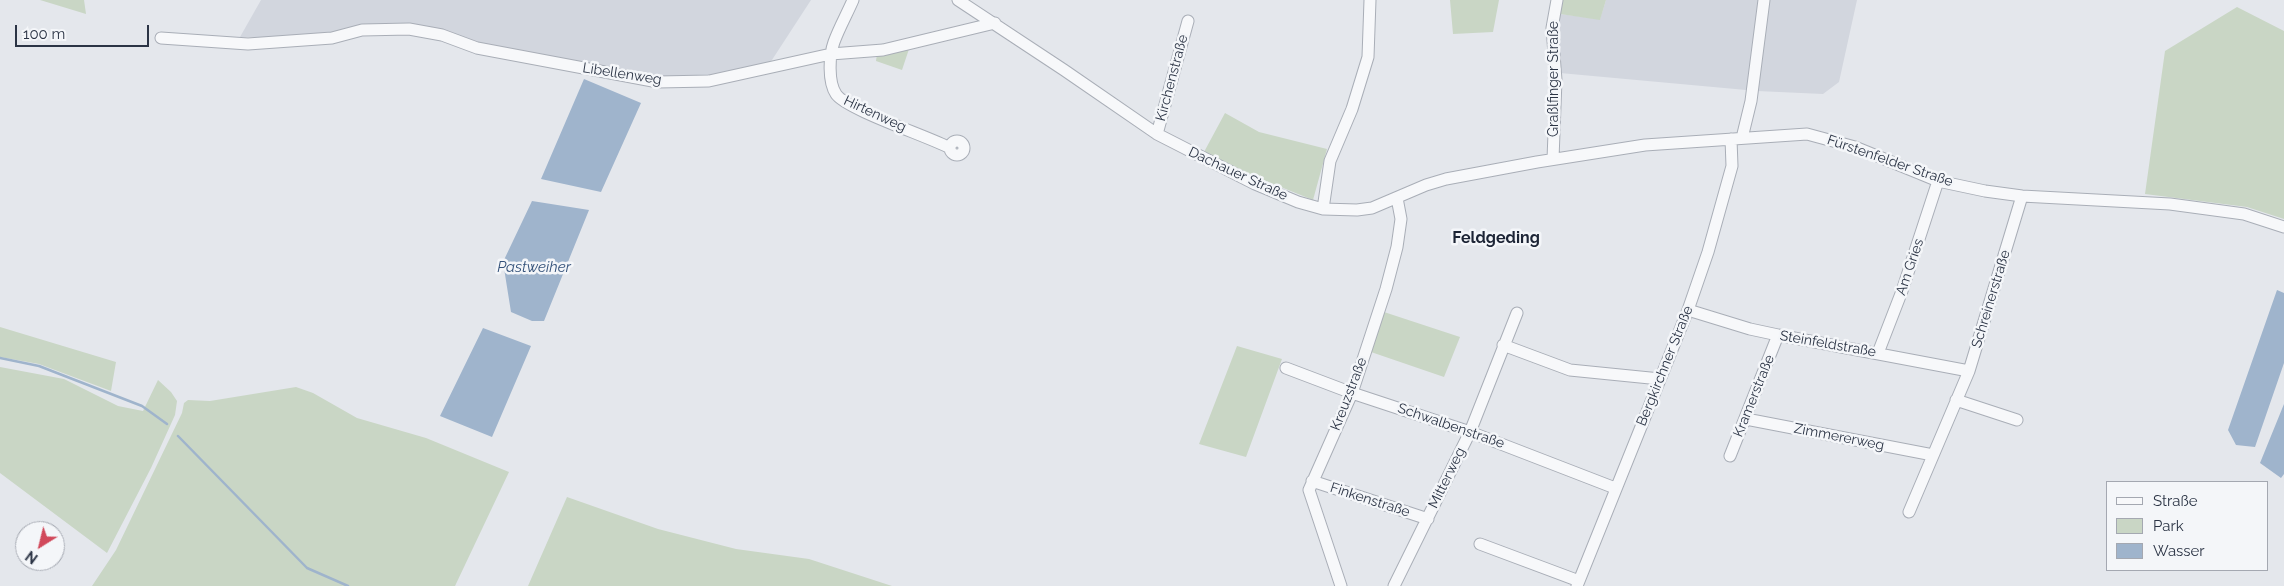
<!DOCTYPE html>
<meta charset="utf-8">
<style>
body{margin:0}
#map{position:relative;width:2284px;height:586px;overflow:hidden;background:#e4e7ec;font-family:Raleway,sans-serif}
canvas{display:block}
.legend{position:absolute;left:2106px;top:481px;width:162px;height:90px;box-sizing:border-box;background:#f4f6f9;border:1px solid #a4a8b1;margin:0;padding:6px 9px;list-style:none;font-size:15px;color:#2b3445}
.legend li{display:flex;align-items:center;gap:10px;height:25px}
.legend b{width:25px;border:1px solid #a4a8b1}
.north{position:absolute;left:15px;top:521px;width:50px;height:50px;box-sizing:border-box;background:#f4f6f9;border:1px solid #a4a8b1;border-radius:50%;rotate:216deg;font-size:14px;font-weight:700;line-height:20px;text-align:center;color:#2b3445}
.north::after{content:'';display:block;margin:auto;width:18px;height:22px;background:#d1495b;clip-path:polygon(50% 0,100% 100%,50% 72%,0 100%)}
.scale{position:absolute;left:15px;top:25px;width:134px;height:22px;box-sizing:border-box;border:2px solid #2b3445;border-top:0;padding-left:6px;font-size:15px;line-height:18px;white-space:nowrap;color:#2b3445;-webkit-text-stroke:4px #f4f6f9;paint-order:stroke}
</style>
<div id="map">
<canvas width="2284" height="586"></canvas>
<ul class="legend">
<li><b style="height:6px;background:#f7f8fa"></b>Straße</li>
<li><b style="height:14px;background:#c9d6c5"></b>Park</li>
<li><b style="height:14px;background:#9fb4cc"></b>Wasser</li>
</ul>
<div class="north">N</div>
<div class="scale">100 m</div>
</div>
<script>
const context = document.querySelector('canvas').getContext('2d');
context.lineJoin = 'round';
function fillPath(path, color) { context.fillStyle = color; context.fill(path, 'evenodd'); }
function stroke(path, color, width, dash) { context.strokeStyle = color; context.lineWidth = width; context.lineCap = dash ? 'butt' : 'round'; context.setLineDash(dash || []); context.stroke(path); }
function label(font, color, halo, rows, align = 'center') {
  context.font = font + ' Raleway,sans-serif'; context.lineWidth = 5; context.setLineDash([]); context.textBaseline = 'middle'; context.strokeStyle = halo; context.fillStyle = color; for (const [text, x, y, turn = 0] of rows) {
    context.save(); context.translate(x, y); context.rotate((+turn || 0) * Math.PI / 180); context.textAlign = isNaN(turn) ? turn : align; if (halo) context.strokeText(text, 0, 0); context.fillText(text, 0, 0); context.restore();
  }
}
fillPath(new Path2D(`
 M261 0H811L770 63 710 79H659L477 45 442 33 285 38 240 37Z
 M1606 0H1857L1839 82 1823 94 1757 91 1560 73V14L1600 19Z`), '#d2d6de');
fillPath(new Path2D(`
 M40 0H84L86 14Z
 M1450 0H1499L1493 32 1453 34Z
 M1563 0H1606L1600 20 1560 14Z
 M2237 7 2284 31V219L2247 207 2145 194 2165 51Z
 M909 49 902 70 876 61 877 54Z
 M1225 113 1259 132 1327 149 1313 200 1256 177 1204 152Z
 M1384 312 1460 337 1444 377 1371 352Z
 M0 327 116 362 111 391 39 364 0 357Z
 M1237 346 1282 359 1246 457 1199 444Z
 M0 367 64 379 118 406 143 411 158 380 171 392 177 401 175 415 151 468 107 553 0 473Z
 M296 387 313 393 357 418 426 438 509 472 455 586H92L116 550 182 413 184 403 188 400 210 401Z
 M567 497 658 529 736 549 809 559 892 586H528Z`), '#c9d6c5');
fillPath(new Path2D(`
 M584 79 641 103 601 192 541 179Z
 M532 201 589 210 544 321H532L511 312 503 262Z
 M2277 290 2284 293V363L2255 447 2236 445 2228 430Z
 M483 328 531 346 492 437 440 416Z
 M2284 404V474L2281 478 2260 463Z`), '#9fb4cc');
stroke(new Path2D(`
 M0 358 39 366 142 406 167 424
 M178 436 307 568 348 586`), '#9fb4cc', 2.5);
const minor = new Path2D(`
 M853 0C847 14 839 28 834 42 829 56 828 82 836 94 845 109 930 137 950 148
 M958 0 1064 70 1157 134 1255 184 1298 202 1323 209 1357 210 1372 208 1426 185 1446 179 1537 162 1645 145 1807 134 1855 147 1938 181 1985 191 2022 196 2170 204 2244 214 2284 227
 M161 38 248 44 332 38 362 30 409 29 442 35 477 48 658 82 709 81 831 54 883 50 995 23
 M1157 134 1188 21
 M1742 138 1751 101 1764 0
 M950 148a7 7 0 1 1 14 0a7 7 0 1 1-14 0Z
 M1553 159 1556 80 1552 28 1557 0
 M1323 209 1330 161 1352 109 1368 57 1370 0
 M1688 310 1750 329 1778 335 1969 371
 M1503 345 1570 370 1660 379
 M1878 353 1902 291 1938 181
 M1286 368 1352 393 1470 432 1615 488
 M1956 400 2017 420
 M1746 419 1933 455
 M1730 456 1778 335
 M1312 481 1428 519
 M1909 512 1969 371 2022 196
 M1480 544 1579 581
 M1341 586 1309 490 1352 393 1386 289 1397 247 1401 219 1397 198
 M1394 586 1470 432 1517 313
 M1577 586 1688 310 1708 252 1732 166 1731 139`);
stroke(minor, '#a9aeb7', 13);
stroke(minor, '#f7f8fa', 11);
label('14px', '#2b3445', '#f4f6f9', [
 ["Libellenweg",622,74,9],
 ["Kirchenstraße",1172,78,-75],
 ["Graßlfinger Straße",1554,79,-90],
 ["Hirtenweg",875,114,25],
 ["Fürstenfelder Straße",1890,161,19],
 ["Dachauer Straße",1238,174,25],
 ["Am Gries",1910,267,-71],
 ["Schreinerstraße",1991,299,-73],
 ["Steinfeldstraße",1828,344,10],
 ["Bergkirchner Straße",1665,366,-68],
 ["Kreuzstraße",1349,394,-69],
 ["Kramerstraße",1754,396,-68],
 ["Schwalbenstraße",1451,426,19],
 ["Zimmererweg",1839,437,11],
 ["Mitterweg",1447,478,-64],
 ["Finkenstraße",1370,500,18]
]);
label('italic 15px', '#34527a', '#f4f6f9', [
 ["Pastweiher",534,267]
]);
label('bold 16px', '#1d2536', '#f4f6f9', [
 ["Feldgeding",1496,238]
]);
</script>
